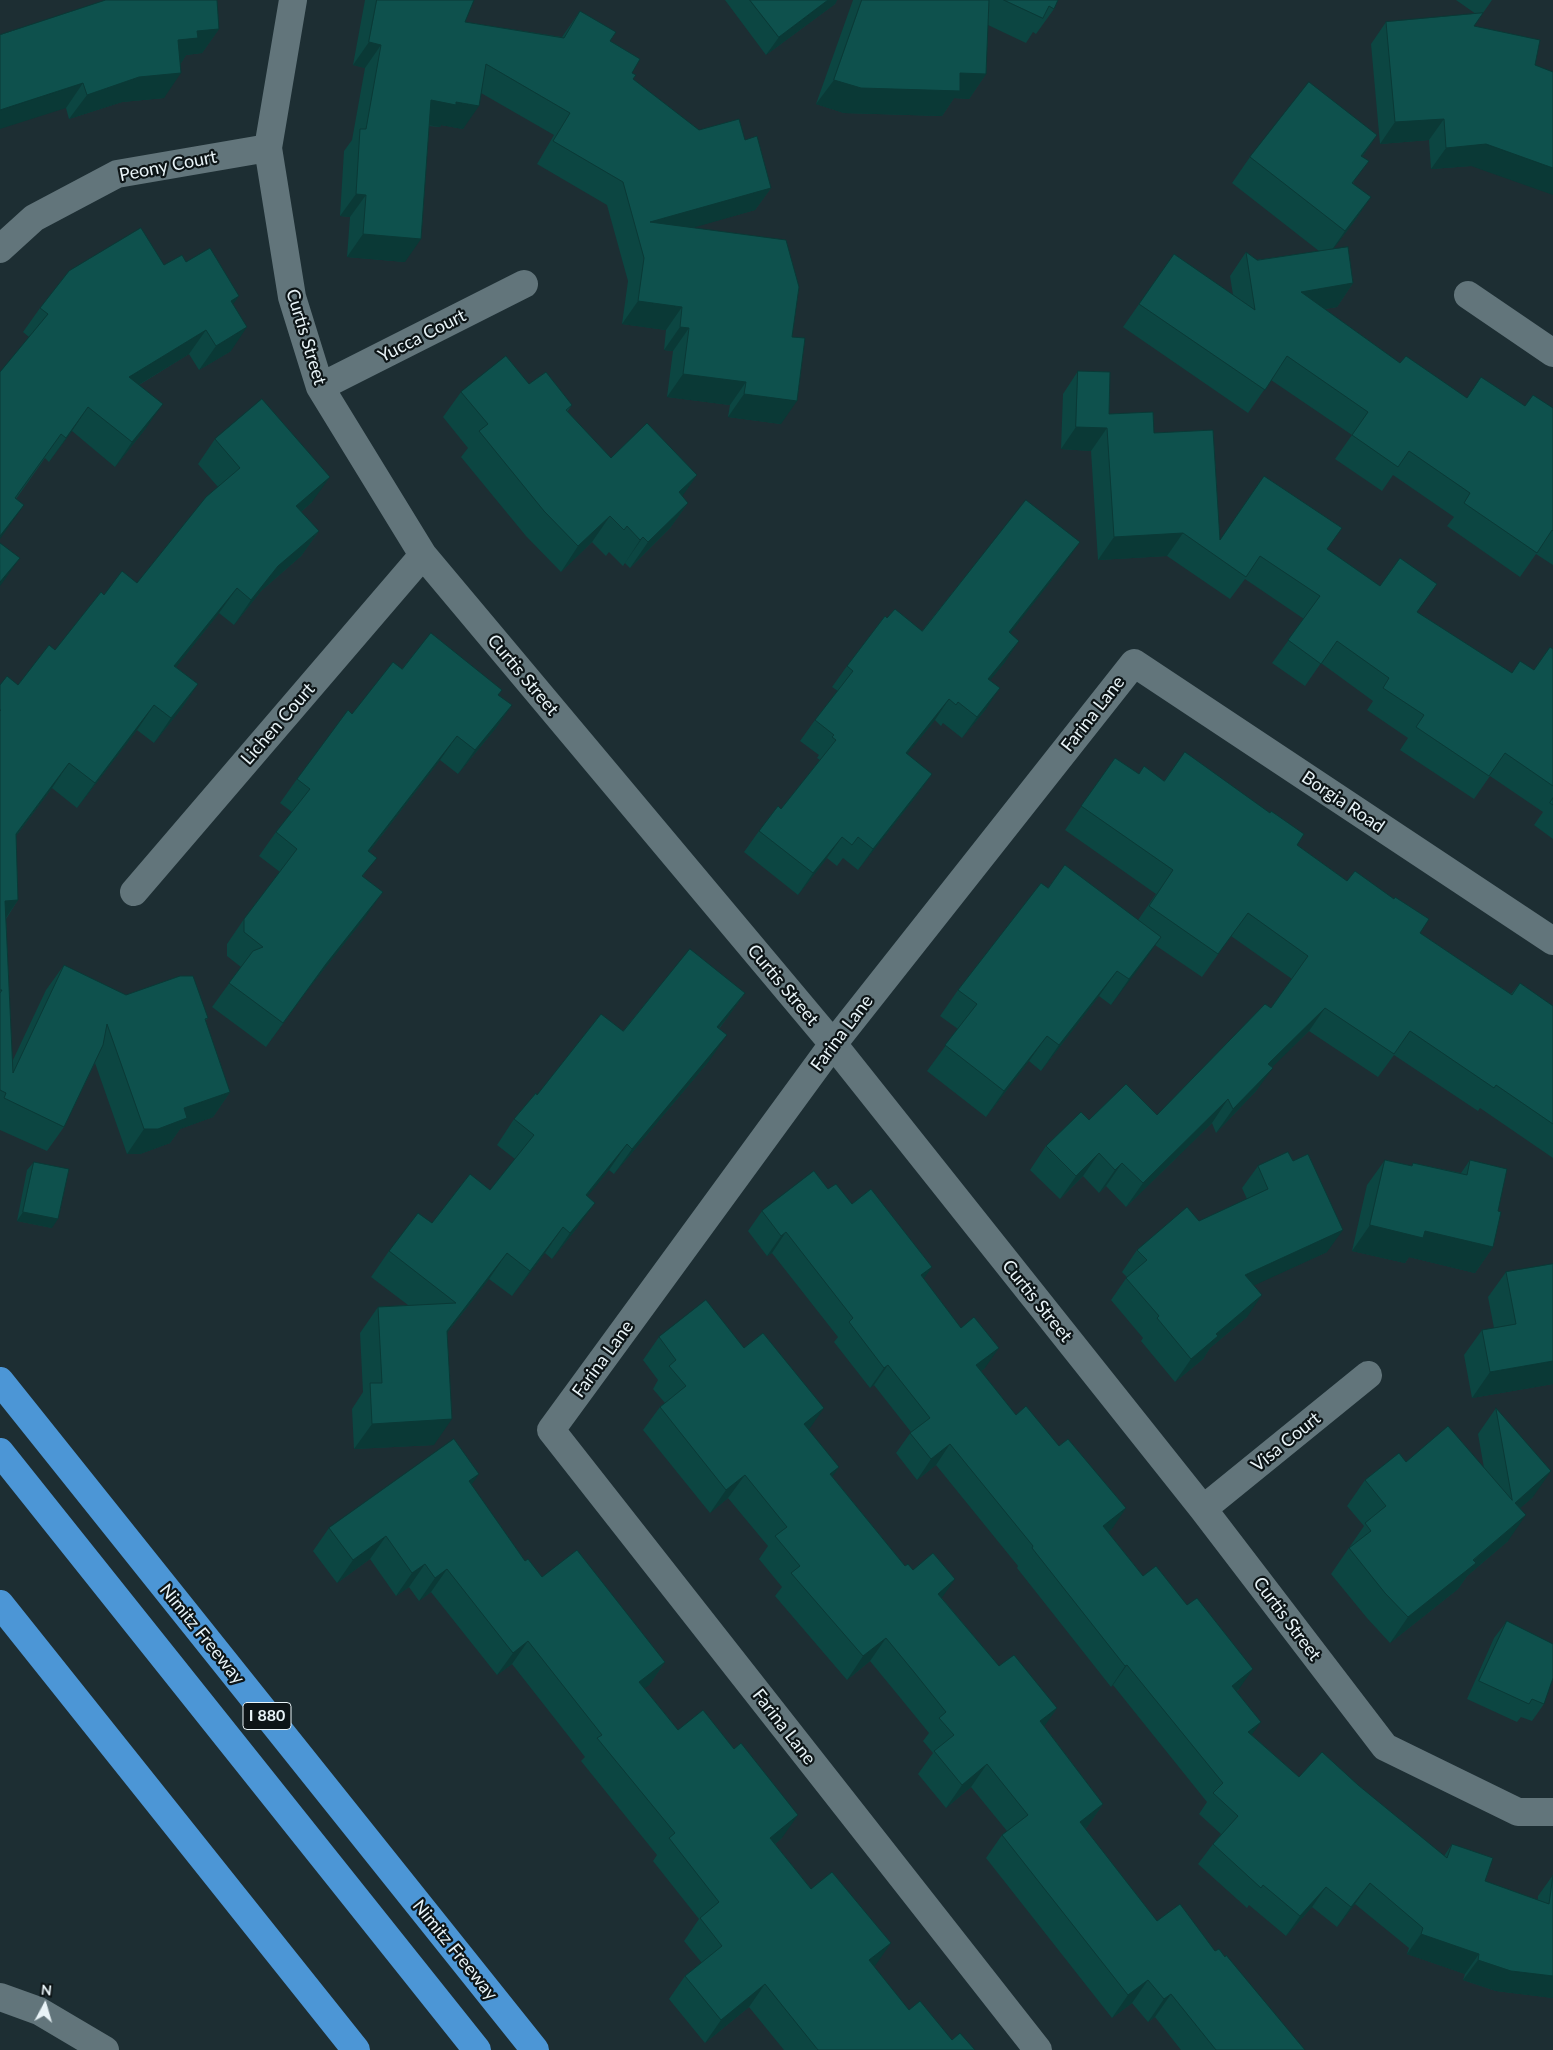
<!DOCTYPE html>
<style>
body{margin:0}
#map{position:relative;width:1553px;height:2050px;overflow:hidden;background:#1d2e33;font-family:Lato,sans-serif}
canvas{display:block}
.north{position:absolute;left:20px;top:1980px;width:50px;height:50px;-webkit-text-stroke:4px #0d1517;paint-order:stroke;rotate:6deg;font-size:14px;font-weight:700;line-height:20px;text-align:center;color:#e9f4f8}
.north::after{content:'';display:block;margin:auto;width:18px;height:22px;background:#e9f4f8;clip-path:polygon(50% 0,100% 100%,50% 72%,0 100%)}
</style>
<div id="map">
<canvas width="1553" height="2050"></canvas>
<div class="north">N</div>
</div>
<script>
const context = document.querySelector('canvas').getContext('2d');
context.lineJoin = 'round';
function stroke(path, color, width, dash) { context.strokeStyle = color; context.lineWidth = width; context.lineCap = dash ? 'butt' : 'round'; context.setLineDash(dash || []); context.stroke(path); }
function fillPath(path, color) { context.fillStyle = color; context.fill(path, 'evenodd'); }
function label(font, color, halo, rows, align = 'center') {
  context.font = font + ' Lato,sans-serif'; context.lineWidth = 4.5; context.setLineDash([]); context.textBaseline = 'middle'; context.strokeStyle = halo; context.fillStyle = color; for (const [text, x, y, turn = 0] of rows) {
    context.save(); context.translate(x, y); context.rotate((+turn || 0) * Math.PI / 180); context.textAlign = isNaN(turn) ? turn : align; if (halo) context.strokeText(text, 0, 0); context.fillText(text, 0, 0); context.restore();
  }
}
stroke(new Path2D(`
 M293 0 268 148 292 297 320 387 423 555 833 1044 1203 1509 1385 1747 1518 1812H1553
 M0 249 34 218 117 174 268 148
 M1468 295 1553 353
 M320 387 524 284
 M134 892 423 555
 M1203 1509 1368 1375
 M1038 2050 551 1430 833 1044 1134 663 1553 941`), '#62757b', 28);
stroke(new Path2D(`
 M0 1997 39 2011 105 2050`), '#62757b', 28);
stroke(new Path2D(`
 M0 1381 535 2050
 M0 1452 477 2050
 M0 1604 356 2050`), '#4c96d6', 28);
fillPath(new Path2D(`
 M365 0H474L465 22 562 37 580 11 610 41 632 73 633 79 699 130 745 140 771 188 755 210 694 227 781 424 728 417 730 405 667 397 673 351 664 350 666 330 622 324 628 281 607 205 537 164 554 135 481 93 463 129 441 125 440 127 429 126 405 262 347 257 350 217 340 216 344 151 352 140 365 68 353 65Z
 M725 0H837L835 4 766 55Z
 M853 0H1058L1054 9 1036 34 1033 32 1026 43 988 25 986 74 969 99 954 98 942 116 844 113 816 104Z
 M1456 0H1492L1474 26 1471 166 1431 169 1429 140 1380 144 1371 44 1386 22 1476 14Z
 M219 29 202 53 186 55 181 63H180L164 98 122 102 69 119 66 108 0 35Z
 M1377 135 1362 157 1353 184 1371 197 1353 223 1333 249 1353 283 1337 307 1325 309 1400 363 1467 398 1525 406 1553 408V565L1536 554 1520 577 1447 526 1454 517 1393 475 1382 491 1335 459 1352 435 1271 380 1248 413 1123 327 1174 254 1233 295 1230 276 1246 252 1257 260 1319 251 1232 183 1250 157Z
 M186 262 233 304 231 351 199 370 189 354 139 385 146 428 115 467 72 431 49 462 45 458 16 499 7 529 29 337 23 332 40 308 164 265Z
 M1078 371 1109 414 1154 433 1220 540 1327 549 1417 612 1512 673 1534 670 1553 649V839L1534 825 1543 812 1490 776 1474 799 1400 750 1408 738 1367 710 1373 701 1321 663 1305 686 1272 663 1304 619 1245 579 1230 599 1167 556 1098 560 1091 451 1061 449 1063 394Z
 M529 384 572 405 567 412 611 458 697 475 682 496 688 503 670 528 630 568 625 563 623 566 609 552 606 556 592 542 561 572 526 536 461 457 468 448 443 417 461 392Z
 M215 439 312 502 301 512 319 531 301 556 261 591 234 625 219 613 176 667 198 684 181 709 154 743 137 730 77 808 52 788 16 836 18 900 6 919 12 1062 46 990 64 965 126 995 208 1018 205 1021 230 1092 213 1117 180 1129 170 1143 140 1154H127L95 1063 64 1127 47 1151 0 1130V685H18L55 650 104 595 137 583 218 487 198 464Z
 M1065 563 1010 633 1005 662 990 680 986 709 962 738 943 723 941 726 935 720 907 754 932 774 917 795 858 870 843 858 837 866 827 858 798 895 744 852 759 831 781 809 820 760 817 758 819 755 800 741 815 720 838 691 832 687 847 666 887 618 922 631Z
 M498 695 512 705 495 729 458 774 440 760 369 852 363 877 366 916 309 988 266 1047 212 1007 241 967 227 956V944L244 919 280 872 259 856 276 832 292 812 280 803 297 779 352 714Z
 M1115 758 1139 774 1164 781 1297 845 1420 933 1511 994 1520 983 1553 1006V1158L1480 1108 1478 1111 1394 1055 1378 1077 1309 1031 1272 1067 1256 1091 1216 1133 1212 1123 1126 1207 1106 1186 1099 1193 1083 1176 1060 1199 1030 1170 1046 1146 1089 1120 1157 1115 1271 1008 1292 979 1231 936 1202 977 1155 945 1111 1005 1099 996 1041 1071 1029 1061 986 1117 927 1071 958 1029 940 1016 958 990 1048 888 1138 920 1156 894 1065 830Z
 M745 993 719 1029 709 1061 614 1174 609 1170 587 1196 577 1228 552 1259 545 1253 512 1296 489 1279 447 1333 434 1445 354 1449 352 1409 363 1392 360 1333 378 1307 408 1305 371 1277 389 1251 432 1223 490 1190 515 1159 497 1145 514 1119 537 1095 623 1031Z
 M1385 1160 1411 1166 1413 1163 1461 1173 1470 1160 1498 1211 1493 1247 1475 1273 1409 1257 1405 1263 1352 1251 1367 1185Z
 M34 1162 52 1228 17 1221 27 1170Z
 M1258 1166 1327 1252 1254 1285 1247 1317 1210 1348 1203 1359 1175 1382 1141 1341 1143 1338 1111 1300 1127 1277 1122 1272 1137 1250 1247 1199 1242 1188Z
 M828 1189 852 1204 924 1279 985 1368 981 1371 1016 1415 1112 1529 1108 1532 1143 1576 1239 1689 1236 1692 1252 1735 1299 1777 1358 1785 1444 1856 1452 1844 1485 1881 1538 1900V1896L1553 1875V1998L1496 1991 1463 1980 1465 1974 1407 1954 1409 1948 1355 1904 1337 1927 1312 1907 1286 1936 1249 1905 1247 1908 1198 1864 1213 1844 1221 1834 1199 1814 1207 1802 1113 1685 1111 1687 1017 1568 1018 1566 936 1465 917 1480 896 1453 911 1432 874 1385 870 1388 834 1342 838 1337 772 1253 767 1256 748 1231 762 1211Z
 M1553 1264V1384L1472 1398 1464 1355 1482 1330 1494 1328 1488 1297 1506 1272Z
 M659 1337 809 1430 832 1476 905 1566 913 1570 942 1598 999 1666 1057 1708 1044 1726 1103 1804 1087 1827 1085 1829 1157 1921 1215 1951 1225 1957 1305 2050H1181L1155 2017 1148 2022 1132 2003 1112 2018 986 1858 1002 1835 1007 1831 971 1787 946 1808 918 1774 933 1753 923 1741 929 1733 898 1695 870 1661 847 1680 775 1596 782 1587 759 1559 768 1546 728 1498 710 1513 643 1430 660 1407 665 1403 653 1389 658 1380 643 1360Z
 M1496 1408 1533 1497 1520 1508 1508 1541 1467 1576 1458 1589 1390 1643 1367 1618 1331 1574 1364 1526 1347 1506 1365 1480 1406 1462 1484 1468 1478 1434Z
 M471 1485 525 1561 542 1577 665 1662 649 1685 644 1688 678 1730 782 1838 775 1844 909 2010 952 2040 975 2050H784L749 2007 705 2043 669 1999 685 1976 702 1963 684 1941 699 1919 653 1861 657 1855 581 1761 585 1757 512 1664 497 1675 431 1592 419 1601 409 1587 396 1596 370 1559 337 1583 313 1551 329 1528Z
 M1507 1621 1544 1704 1532 1721 1521 1717 1517 1722 1467 1699 1494 1638Z`), '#0c4642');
fillPath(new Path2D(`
 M828 0H837L835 4 766 55 779 37Z
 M219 29 202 53 186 55 181 63 161 65 178 40 197 31Z
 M369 42 381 45 365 68 353 65Z
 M181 73 164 98 122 102 69 119 87 95 139 77Z
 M960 73 986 74 969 99 954 98 942 116 844 113 816 104 834 80Z
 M83 83 66 108 0 129V110Z
 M431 100 456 102 479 106 463 129 441 125 440 127 415 123Z
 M1444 119 1429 140 1380 144 1395 122Z
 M1377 135 1359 161 1361 156Z
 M1486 144 1553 168V195L1471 166 1431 169 1446 148Z
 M771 188 755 210 640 243 650 222Z
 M356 194 366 195 350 217 340 216Z
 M1371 197 1353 223 1327 257 1345 231Z
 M363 234 421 239 405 262 347 257Z
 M1353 283 1337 307 1285 315 1301 292Z
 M239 296 222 320 231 301Z
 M638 301 682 307 666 330 622 324Z
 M247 327 231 351 199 370 216 346Z
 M680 327 689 328 673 351 664 350Z
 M206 330 189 354 112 401 129 377Z
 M683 374 746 382 730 405 667 397Z
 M744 394 797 401 781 424 728 417Z
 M163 404 146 428 115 467 132 442Z
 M88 407 72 431 49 462 66 438Z
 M1076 427 1107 428 1091 451 1061 449Z
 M697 475 679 501V492Z
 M330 477 312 502 279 531 296 506Z
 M688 503 670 528 630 568 648 542Z
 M24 505 7 529 0 539V536Z
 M610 516 592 542 561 572 578 546Z
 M319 531 301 556 261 591 234 625 251 600 278 566Z
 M1183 533 1167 556 1098 560 1114 537Z
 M643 537 625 563 623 566 640 540Z
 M1080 542 1065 563 994 654 1009 632Z
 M20 558 3 582 0 586V582Z
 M237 588 219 613 157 691 174 666Z
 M1019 641 1005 662 974 700 988 679Z
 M198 684 181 709 154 743 171 718Z
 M1000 688 986 709 962 738 977 717Z
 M949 699 935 720 891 774 906 753Z
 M154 705 137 730 77 808 95 783Z
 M512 705 495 729 458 774 475 750Z
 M457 736 440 760 351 875 368 851Z
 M69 763 52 788 0 857 16 834Z
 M932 774 917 795 858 870 873 849Z
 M842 837 827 858 798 895 813 873Z
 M383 892 366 916 309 988 266 1047 326 964Z
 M18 900 1 925 5 901Z
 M1161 937 1143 963 1111 1005 1129 979Z
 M1117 971 1099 996 1041 1071 1059 1045Z
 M745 993 727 1018 699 1053 717 1027Z
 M1325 1008 1309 1031 1252 1087 1268 1064Z
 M727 1035 709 1061 614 1174 632 1149Z
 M1047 1036 1029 1061 986 1117 1004 1091Z
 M1273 1068 1256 1091 1216 1133 1233 1109Z
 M230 1092 213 1117 180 1129 170 1143 140 1154H127L144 1129 184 1108Z
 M1228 1099 1212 1123 1126 1207 1143 1183Z
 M627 1144 609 1170 568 1220 586 1195Z
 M1099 1153 1083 1176 1060 1199 1076 1176Z
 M1122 1163 1106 1186 1099 1193 1115 1170Z
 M595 1203 577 1228 552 1259 570 1233Z
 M23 1212 58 1219 52 1228 17 1221Z
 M1370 1225 1425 1231 1493 1247 1475 1273 1409 1257 1405 1263 1352 1251Z
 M563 1227 545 1253 512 1296 530 1271Z
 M1343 1230 1327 1252 1229 1297 1245 1275Z
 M786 1232 772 1253 767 1256 781 1236Z
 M507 1253 489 1279 429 1356 447 1331Z
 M932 1267 918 1287 921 1275Z
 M1262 1295 1247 1317 1210 1348 1203 1359 1175 1382 1191 1359 1216 1334Z
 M999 1348 985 1368 962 1386 976 1365Z
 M1553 1361V1384L1472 1398 1490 1372Z
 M888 1365 874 1385 870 1388 884 1368Z
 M824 1408 808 1431 804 1424Z
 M452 1419 434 1445 354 1449 372 1424Z
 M950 1444 936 1465 917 1480 931 1459Z
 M839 1467 823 1490 830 1474Z
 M1551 1471 1533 1497 1497 1528 1515 1503Z
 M479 1474 463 1497 469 1481Z
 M745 1475 728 1498 710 1513 726 1490Z
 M1126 1508 1112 1529 1089 1547 1103 1526Z
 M1526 1515 1508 1541 1467 1576 1458 1589 1390 1643 1408 1617Z
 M386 1536 370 1559 337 1583 353 1560Z
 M425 1564 409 1587 396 1596 412 1573Z
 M447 1569 431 1592 419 1601 435 1578Z
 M955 1579 939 1602 938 1594Z
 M886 1638 870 1661 847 1680 863 1656Z
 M528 1641 512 1664 497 1675 513 1653Z
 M665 1662 649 1685 623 1705 639 1682Z
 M1127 1665 1113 1685 1111 1687 1125 1666Z
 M1253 1669 1239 1689 1218 1707 1232 1686Z
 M1057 1708 1041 1731 1040 1721Z
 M1261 1722 1246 1743 1248 1732Z
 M987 1764 971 1787 946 1808 962 1785Z
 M1103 1804 1087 1827 1064 1845 1080 1822Z
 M798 1815 782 1838 754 1861 770 1838Z
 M1370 1883 1355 1904 1337 1927 1351 1907Z
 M1326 1887 1312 1907 1286 1936 1300 1916Z
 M1421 1934 1479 1954 1465 1974 1407 1954Z
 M891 1943 875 1966 853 1983 869 1960Z
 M1478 1960 1553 1976V1998L1496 1991 1463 1980Z
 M1148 1980 1132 2003 1112 2018 1128 1995Z
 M765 1984 749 2007 705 2043 721 2020Z
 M1171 1994 1155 2017 1148 2022 1164 1999Z`), '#0a3936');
const building = new Path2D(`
 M106 0H217L219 29 197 31 198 38 178 40 181 73 139 77 87 95 83 83 0 110V35Z
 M377 0H474L465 22 564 38 580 11 616 32 610 41 640 59 632 73 636 75 633 79 699 130 739 119 745 140 757 136 771 188 650 222 786 240 799 287 792 337 805 338 797 401 744 394 746 382 683 374 689 328 680 327 682 307 638 301 644 258 623 182 553 141 570 113 486 64 479 106 456 102V105L431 100 421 239 363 234 366 195 356 194 360 129H366L381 45 369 42Z
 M750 0H828L779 37Z
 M862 0H989L986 74 960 73V91L861 88 834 80Z
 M1004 0H1058L1054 9 1049 6 1043 18Z
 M1483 13 1474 26 1540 40 1535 65 1553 72V168L1486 144 1446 148 1444 119 1395 122 1386 22Z
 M1309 82 1377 135 1361 156 1369 161 1352 183 1371 197 1345 231 1250 157Z
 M141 228 164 265 182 255 186 262 210 248 239 296 231 301 247 327 216 346 206 330 129 377 163 404 132 442 88 407 66 438 61 434 15 498 24 505 0 536V372L48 314 40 308 69 271Z
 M1348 247 1353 283 1301 292 1400 363 1406 356 1467 398 1481 377 1525 406 1533 395 1553 408V531L1552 530 1537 553 1464 503 1470 493 1409 451 1398 467 1352 435 1368 412 1287 356 1265 390 1139 304 1174 254 1255 310 1246 252 1257 260Z
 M506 356 529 384 546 372 572 405 566 410 611 458 647 423 697 475 679 492 688 503 648 542 643 537 640 540 627 526 624 530 610 516 578 546 544 511 479 431 488 424 461 392Z
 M1078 371 1110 372 1109 414 1153 412 1154 433 1213 430 1220 540 1264 476 1342 528 1327 549 1380 586 1400 558 1437 584 1417 612 1512 673 1520 661 1534 670 1550 647 1553 649V786L1505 753 1489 776 1416 727 1424 715 1383 688 1389 678 1337 641 1321 664 1288 640 1320 596 1260 556 1246 577 1183 533 1114 537 1107 428 1076 427Z
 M262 399 330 477 296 506 319 531 278 566 251 600 237 588 174 666 198 684 171 718 154 705 95 783 69 763 16 834 18 900 5 901 13 1073 64 965 126 995 180 976H193L208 1018 205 1019 230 1092 184 1108 187 1118 158 1129H144L107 1024 103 1045 64 1127 4 1098 6 1093 0 1090V993L2 990H0V711L1 710H0V685L7 676 18 685 49 645 55 650 101 592 104 595 122 571 137 583 206 497 240 468 215 439Z
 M1026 500 1080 542 1009 632 1019 641 988 679 1000 688 977 717 958 702 956 705 949 699 906 753 932 774 873 849 858 837 852 845 842 837 813 873 759 831 778 806 781 809 836 740 832 737 834 735 815 720 853 671 847 666 885 616 887 618 895 609 922 631Z
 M0 543 20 558 0 582Z
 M431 633 502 690 498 695 512 705 475 750 457 736 368 851 377 858 362 876 383 892 326 964 283 1023 229 983 253 951 263 947 244 932V919L297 849 276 832 310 789 297 779 348 710 352 714 393 662 402 669Z
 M1185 752 1270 813 1271 811 1304 834 1297 845 1347 881 1355 871 1394 899 1395 897 1429 919 1420 933 1512 995 1520 983 1553 1006V1124L1496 1085 1494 1088 1410 1031 1394 1054 1325 1008 1268 1064 1273 1068 1233 1109 1228 1099 1143 1183 1122 1163 1115 1170 1099 1153 1076 1176 1046 1146 1081 1112 1089 1120 1126 1084 1157 1115 1265 1004 1271 1008 1308 956 1248 913 1218 954 1149 906 1173 870 1081 806 1115 758 1139 774 1144 766 1164 781Z
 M1553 798V805L1550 803Z
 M1065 865 1161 937 1129 979 1117 971 1059 1045 1047 1036 1004 1091 945 1045 977 1004 958 990 1041 883 1048 888Z
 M690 949 745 993 717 1027 727 1035 632 1149 627 1144 586 1195 595 1203 570 1233 563 1227 530 1271 507 1253 447 1331 452 1419 372 1424 370 1383H382L378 1307 456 1303 389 1251 418 1213 432 1223 470 1174 490 1190 534 1135 514 1119 536 1093 537 1095 601 1014 623 1031Z
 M1288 1152 1293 1161 1308 1154 1343 1230 1245 1275 1262 1295 1216 1334 1218 1336 1191 1359 1157 1318 1159 1316 1126 1278 1147 1260 1137 1250 1187 1207 1199 1221 1268 1189 1258 1166Z
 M1385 1160 1412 1166 1413 1163 1467 1175 1470 1160 1507 1169 1498 1211 1501 1212 1493 1247 1425 1231 1423 1238 1370 1225Z
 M34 1162 69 1169 58 1219 23 1212Z
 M814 1171 828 1189 836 1184 852 1204 871 1189 932 1267 921 1275 961 1328 974 1317 999 1348 976 1365 1016 1415 1026 1406 1059 1446 1068 1439 1126 1508 1103 1526 1143 1576 1156 1566 1187 1605 1197 1598 1253 1669 1232 1686 1261 1722 1248 1732 1299 1777 1322 1752 1358 1785 1447 1858 1452 1844 1493 1858 1485 1881 1549 1904 1553 1875V1976L1511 1971 1478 1960 1479 1954 1421 1934 1423 1928 1370 1883 1351 1907 1326 1887 1300 1916 1263 1885 1261 1888 1213 1844 1238 1816 1213 1793 1223 1783 1127 1665 1125 1666 1032 1548 1033 1546 950 1444 931 1459 910 1433 930 1418 888 1365 884 1368 849 1322 853 1318 786 1232 781 1236 762 1211Z
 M1553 1264V1361L1490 1372 1482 1330 1516 1324 1506 1272Z
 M706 1300 744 1348 763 1333 824 1408 804 1424 839 1467 830 1474 905 1566 908 1564 913 1570 933 1553 955 1579 938 1594 999 1666 1014 1655 1057 1708 1040 1721 1103 1804 1080 1822 1157 1921 1180 1904 1215 1951 1219 1949 1225 1957 1226 1955 1305 2050H1216L1171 1994 1164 1999 1148 1980 1128 1995 1002 1835 1028 1815 987 1764 962 1785 934 1751 954 1735 939 1718 946 1712 914 1672 886 1638 863 1656 791 1573 800 1566 775 1536 787 1527 745 1475 726 1490 660 1407 686 1386 669 1366 676 1360 659 1337Z
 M1496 1408 1551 1471 1515 1503 1526 1515 1473 1560 1476 1563 1408 1617 1385 1593 1349 1548 1371 1531 1365 1523 1386 1506 1365 1480 1399 1453 1406 1462 1448 1426 1512 1500Z
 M454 1439 479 1474 469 1481 525 1561 528 1559 542 1577 577 1550 665 1662 639 1682 678 1730 703 1710 734 1749 741 1743 798 1815 770 1838 811 1889 832 1872 891 1943 869 1960 909 2010 920 2001 952 2040 960 2033 975 2050H818L765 1984 721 2020 685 1976 722 1946 700 1918 719 1902 669 1838 675 1833 597 1738 602 1735 528 1641 513 1653 447 1569 435 1578 425 1564 412 1573 386 1536 353 1560 329 1528Z
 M1507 1621 1553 1644V1678L1544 1704 1532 1699 1529 1704 1479 1681Z`);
fillPath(building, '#0e514d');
stroke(building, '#0a3936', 1);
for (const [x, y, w] of [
 [267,1716,48]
]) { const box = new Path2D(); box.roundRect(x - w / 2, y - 13.5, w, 27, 4); context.fillStyle = '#0d1517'; context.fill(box); stroke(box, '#e9f4f8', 1); }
label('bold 16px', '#e9f4f8', null, [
 ["I 880",267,1716]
]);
label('18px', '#e9f4f8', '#0d1517', [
 ["Peony Court",168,166,-11],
 ["Yucca Court",422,336,-27],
 ["Curtis Street",306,337,73],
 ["Curtis Street",523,675,50],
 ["Farina Lane",1093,714,-52],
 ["Lichen Court",278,724,-49],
 ["Borgia Road",1343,802,34],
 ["Curtis Street",783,985,50],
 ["Farina Lane",842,1033,-53],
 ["Curtis Street",1037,1301,51],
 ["Farina Lane",603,1359,-54],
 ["Visa Court",1286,1442,-39],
 ["Curtis Street",1287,1619,53],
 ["Nimitz Freeway",202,1634,51],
 ["Farina Lane",784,1727,52],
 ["Nimitz Freeway",455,1950,51]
]);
</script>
